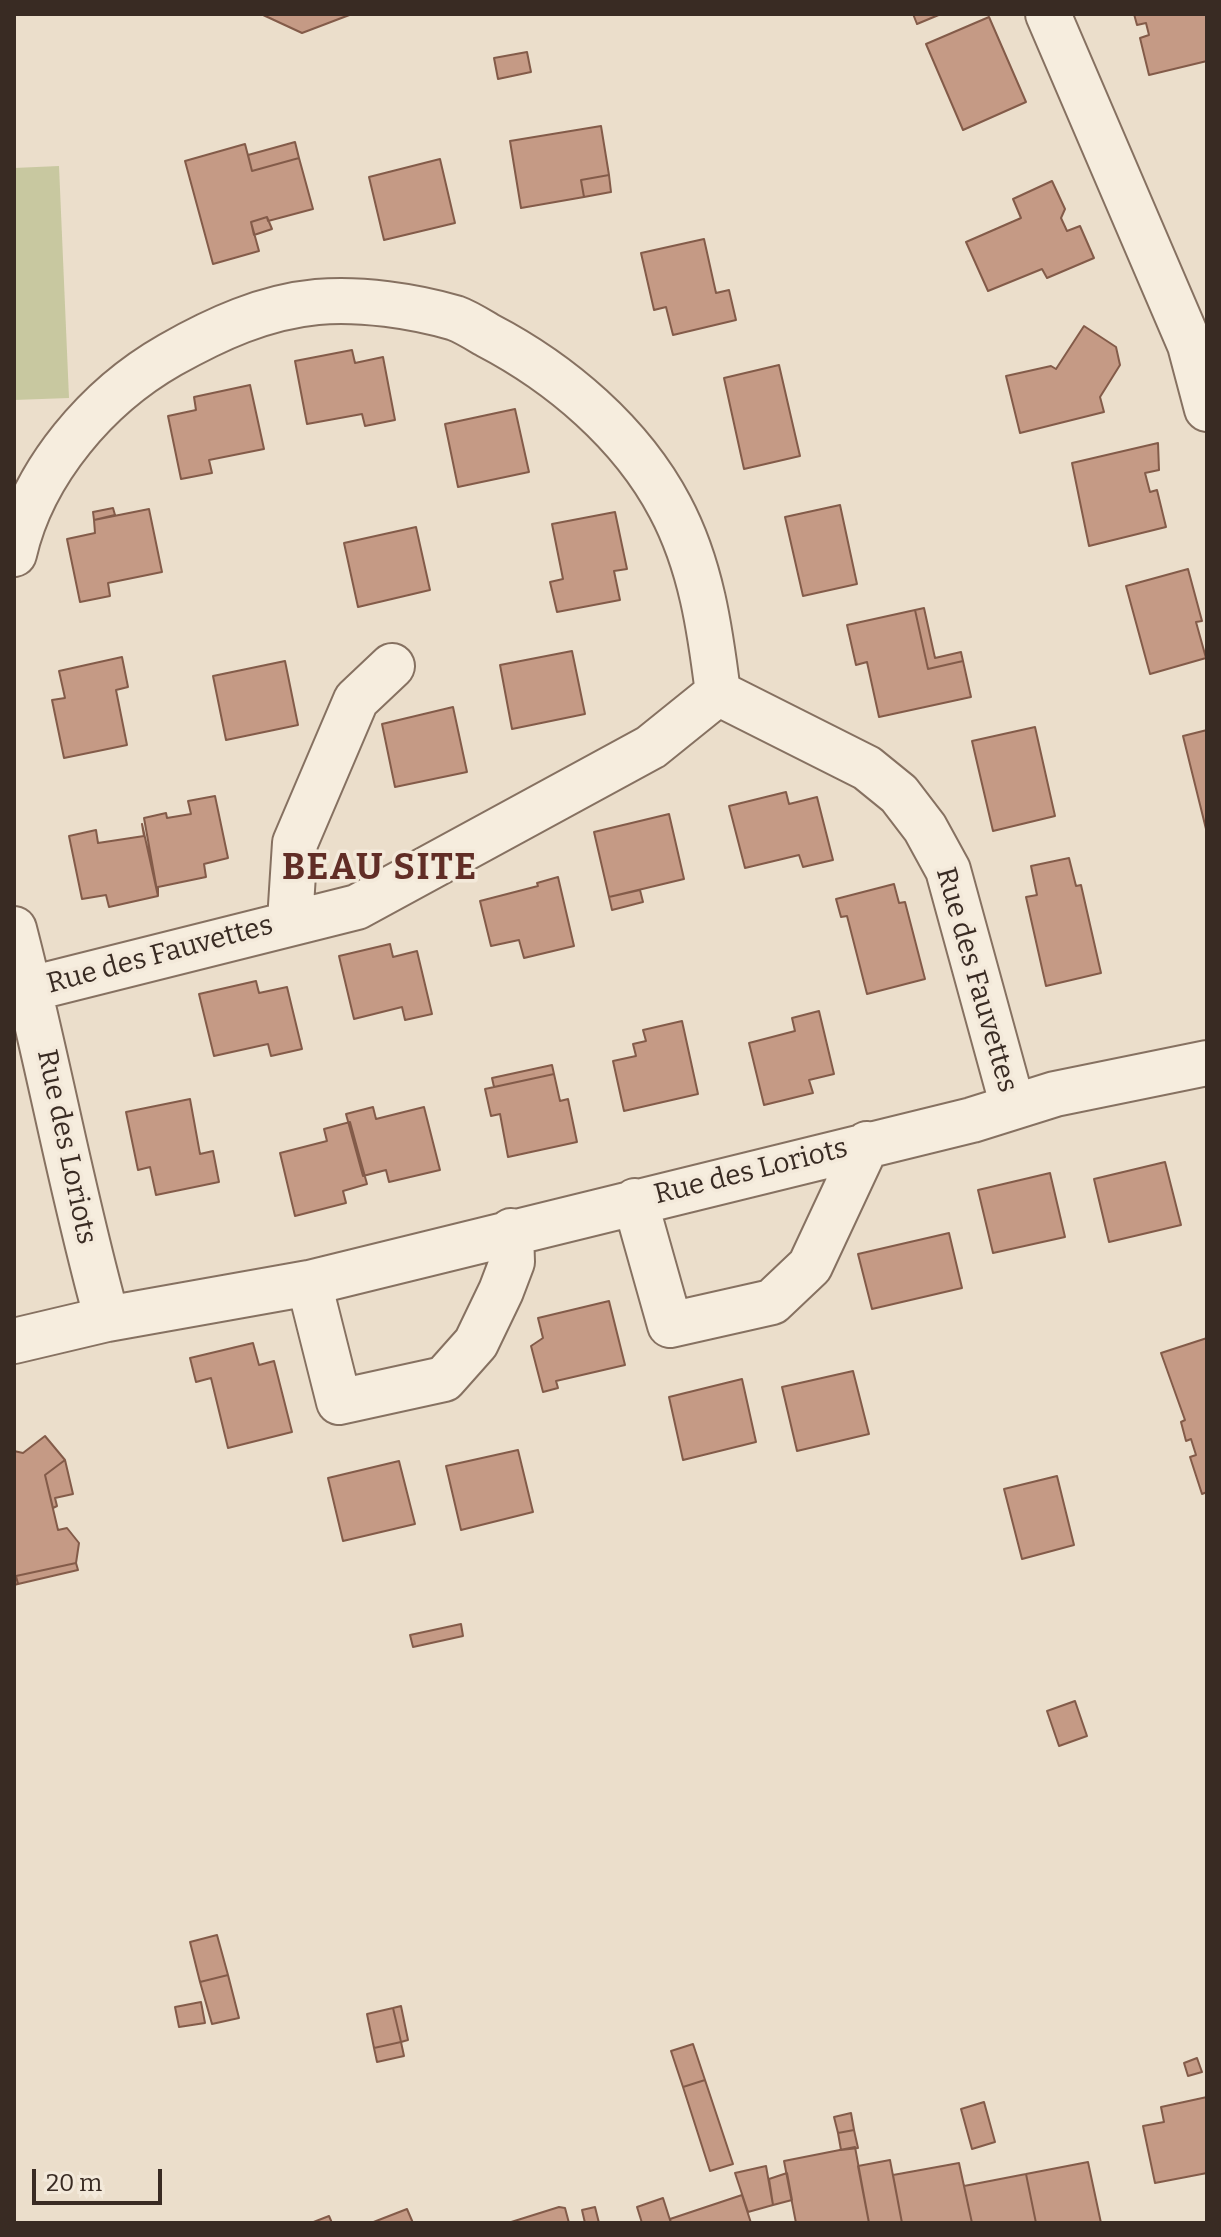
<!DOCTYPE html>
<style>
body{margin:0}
#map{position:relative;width:1221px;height:2237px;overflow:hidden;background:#ebdecb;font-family:Bitter,serif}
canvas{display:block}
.frame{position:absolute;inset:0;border:16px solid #392b23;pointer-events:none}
.scale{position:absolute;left:32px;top:2169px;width:130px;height:36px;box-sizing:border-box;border:4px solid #392b23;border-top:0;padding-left:10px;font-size:24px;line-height:28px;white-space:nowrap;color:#392b23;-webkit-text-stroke:6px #f3e9da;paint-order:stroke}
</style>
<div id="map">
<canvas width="1221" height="2237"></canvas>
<div class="frame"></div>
<div class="scale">20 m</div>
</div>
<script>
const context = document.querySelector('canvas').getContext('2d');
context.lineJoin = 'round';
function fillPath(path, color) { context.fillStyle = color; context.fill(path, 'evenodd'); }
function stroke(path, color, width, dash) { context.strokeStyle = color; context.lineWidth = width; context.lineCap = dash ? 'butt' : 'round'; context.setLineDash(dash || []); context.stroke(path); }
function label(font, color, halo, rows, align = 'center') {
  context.font = font + ' Bitter,serif'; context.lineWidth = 7; context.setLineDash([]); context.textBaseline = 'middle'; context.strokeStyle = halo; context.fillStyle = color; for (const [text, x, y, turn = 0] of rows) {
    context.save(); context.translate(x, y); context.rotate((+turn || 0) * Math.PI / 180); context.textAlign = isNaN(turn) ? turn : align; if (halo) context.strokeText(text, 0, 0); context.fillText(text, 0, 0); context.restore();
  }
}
fillPath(new Path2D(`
 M59 166 69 398 14 400V168Z`), '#c8c8a0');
const building = new Path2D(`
 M261 14H260H352L302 33Z
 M913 14H941L917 24Z
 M1134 14H1207V61L1149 75 1140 38 1149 35 1146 23 1137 25Z
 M989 17 1026 102 963 130 926 44Z
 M527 52 531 72 498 79 494 58Z
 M601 126 609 175 581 180 584 197 521 208 510 141Z
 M295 142 299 158 252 171 248 155Z
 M245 144 252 171 299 158 313 209 268 221 267 217 251 222 259 251 213 264 185 161Z
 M440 159 455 223 384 240 369 177Z
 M609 175 611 192 584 197 581 180Z
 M1052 181 1065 209 1061 218 1067 231 1080 226 1094 258 1047 278 1042 269 988 291 966 242 1021 218 1013 199Z
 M267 217 272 229 254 235 251 222Z
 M704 239 716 293 729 290 736 320 673 335 666 307 654 310 641 253Z
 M1084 326 1116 347 1120 365 1100 397 1104 412 1020 433 1006 376 1051 366 1056 369Z
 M352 350 355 363 383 357 395 420 365 426 362 414 307 424 295 361Z
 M779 365 800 456 744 469 724 378Z
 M250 385 264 449 209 460 212 473 181 479 168 416 196 410 194 397Z
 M515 409 529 472 458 487 445 424Z
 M1158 443 1159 470 1145 473 1150 492 1157 490 1166 527 1089 546 1072 463Z
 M840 505 857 584 803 596 785 517Z
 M113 508 115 515 94 520 93 512Z
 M149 509 162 572 108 583 110 596 80 602 67 539 95 533 94 520Z
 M615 512 627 569 614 571 620 600 557 612 550 582 563 579 552 524Z
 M416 527 430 590 358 607 344 543Z
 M1188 569 1202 621 1196 622 1206 658 1150 674 1126 586Z
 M924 608 935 658 961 652 963 661 928 669 915 610Z
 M915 610 928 669 963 661 971 697 879 717 867 662 856 665 847 625Z
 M572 651 585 714 512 729 500 665Z
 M122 657 128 687 116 690 127 745 64 758 52 700 65 698 59 671Z
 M285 661 298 725 226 740 213 676Z
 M453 707 467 772 395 787 382 724Z
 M1035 727 1055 816 993 831 972 741Z
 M1207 730V833L1183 736Z
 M786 792 789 804 817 797 833 860 803 867 799 855 745 868 729 806Z
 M215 796 228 858 204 864 206 877 158 887V896L144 818 166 813 167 818 191 814 188 801Z
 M669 814 684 879 609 897 594 832Z
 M142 824 158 896 109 907 106 895 82 899 69 836 96 830 98 843 144 836Z
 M1069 858 1076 886 1081 885 1101 973 1046 986 1026 897 1037 895 1031 866Z
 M558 877 574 946 524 958 519 940 491 946 480 901 538 886 537 883Z
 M894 884 899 903 905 902 925 979 867 994 847 916 841 917 836 899Z
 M640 890 643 902 612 910 609 897Z
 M390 944 393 957 417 951 432 1014 405 1020 402 1007 354 1019 339 956Z
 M256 981 259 993 287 987 302 1049 271 1056 268 1044 214 1056 199 994Z
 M819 1011 834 1074 809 1080 813 1093 764 1105 749 1043 795 1031 792 1018Z
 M682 1021 698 1094 624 1111 613 1061 636 1056 633 1044 646 1041 643 1030Z
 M552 1065 554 1074 494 1087 492 1078Z
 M554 1074 560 1101 568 1099 577 1142 508 1157 500 1114 491 1116 485 1089Z
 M190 1099 200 1154 213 1151 219 1182 156 1195 150 1167 138 1170 126 1112Z
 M373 1107 376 1119 424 1107 440 1170 389 1182 386 1170 363 1176 346 1114Z
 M350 1122 367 1184 343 1191 346 1203 295 1216 280 1153 327 1141 324 1129Z
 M1165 1162 1181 1225 1109 1242 1094 1179Z
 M1050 1173 1065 1237 993 1253 978 1190Z
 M949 1233 962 1288 872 1309 858 1254Z
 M609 1301 625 1365 556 1381 558 1388 543 1392 531 1346 543 1338 538 1318Z
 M1207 1338V1492L1202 1494 1190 1457 1196 1455 1191 1439 1186 1441 1181 1422 1185 1420 1161 1353Z
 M253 1343 259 1365 274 1361 292 1432 228 1448 211 1378 196 1382 190 1358Z
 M853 1371 869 1434 797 1451 782 1387Z
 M742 1379 756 1442 683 1460 669 1397Z
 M45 1436 65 1460 45 1475 58 1530 67 1528 79 1543 76 1563 16 1576 18 1584 14 1585V1451L23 1453Z
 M518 1450 533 1512 461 1530 446 1466Z
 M65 1460 73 1494 55 1498 57 1506 53 1508 45 1475Z
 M399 1461 415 1524 343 1541 328 1478Z
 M1057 1476 1074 1545 1022 1559 1004 1489Z
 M76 1563 78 1570 18 1584 16 1576Z
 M461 1624 463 1636 413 1647 410 1635Z
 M1075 1701 1087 1736 1059 1746 1047 1711Z
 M217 1935 228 1975 200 1982 190 1942Z
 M228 1975 239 2018 212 2024 200 1982Z
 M201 2002 205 2023 179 2027 175 2007Z
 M401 2006 408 2040 401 2042 393 2008Z
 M393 2008 401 2042 374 2048 367 2014Z
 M401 2042 404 2056 377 2062 374 2048Z
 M693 2044 705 2080 683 2087 671 2051Z
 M1197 2058 1202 2072 1188 2076 1184 2063Z
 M705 2080 733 2164 710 2171 683 2087Z
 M1207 2097V2173L1155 2183 1143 2126 1164 2122 1161 2107Z
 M984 2102 995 2142 972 2149 961 2109Z
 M851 2113 854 2130 838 2133 834 2117Z
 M854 2130 858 2148 841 2150 838 2133Z
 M855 2147 869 2223H796L784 2161Z
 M890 2160 902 2223H869L858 2166Z
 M1088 2162 1101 2223H1036L1026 2174Z
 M959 2163 972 2223H902L893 2175Z
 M766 2166 773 2205 748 2212 735 2173Z
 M787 2173 792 2200 773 2205 769 2179Z
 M1026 2174 1036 2223H972L964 2186Z
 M742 2195 751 2223H671L670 2219Z
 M663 2198 671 2223H642L637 2207Z
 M559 2207 565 2208 569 2223H508Z
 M595 2207 599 2223H585L582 2210Z
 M407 2209 413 2223H371Z
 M329 2216 332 2223H311Z`);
fillPath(building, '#c59a85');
stroke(building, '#835b49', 2);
const minor = new Path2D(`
 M1048 14 1190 345 1207 409
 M14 554C33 471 98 396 170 355 216 329 264 307 317 302 360 298 414 306 455 318 466 322 477 329 487 335 560 373 631 433 670 507 701 565 710 629 718 693
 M290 921 295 843 356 700 392 666
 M14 929C48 1059 71 1190 107 1319
 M30 989 357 907 651 747 718 693 867 768 899 794 925 828 948 870 1013 1107
 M635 1201 670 1325 772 1302 810 1266 867 1144
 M309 1283 339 1402 444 1379 476 1343 501 1291 512 1262 511 1231
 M14 1341 107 1319 309 1283 972 1120 1055 1094 1207 1063`);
stroke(minor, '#867161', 48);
stroke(minor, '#f6edde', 44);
label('28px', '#392b23', '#f3e9da', [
 ["Rue des Fauvettes",160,955,-15],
 ["Rue des Fauvettes",976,980,74],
 ["Rue des Loriots",66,1147,78],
 ["Rue des Loriots",751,1172,-14]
]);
context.letterSpacing = '2px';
label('bold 36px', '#612d26', '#f3e9da', [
 ["BEAU SITE",380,869]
]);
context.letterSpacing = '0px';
</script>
